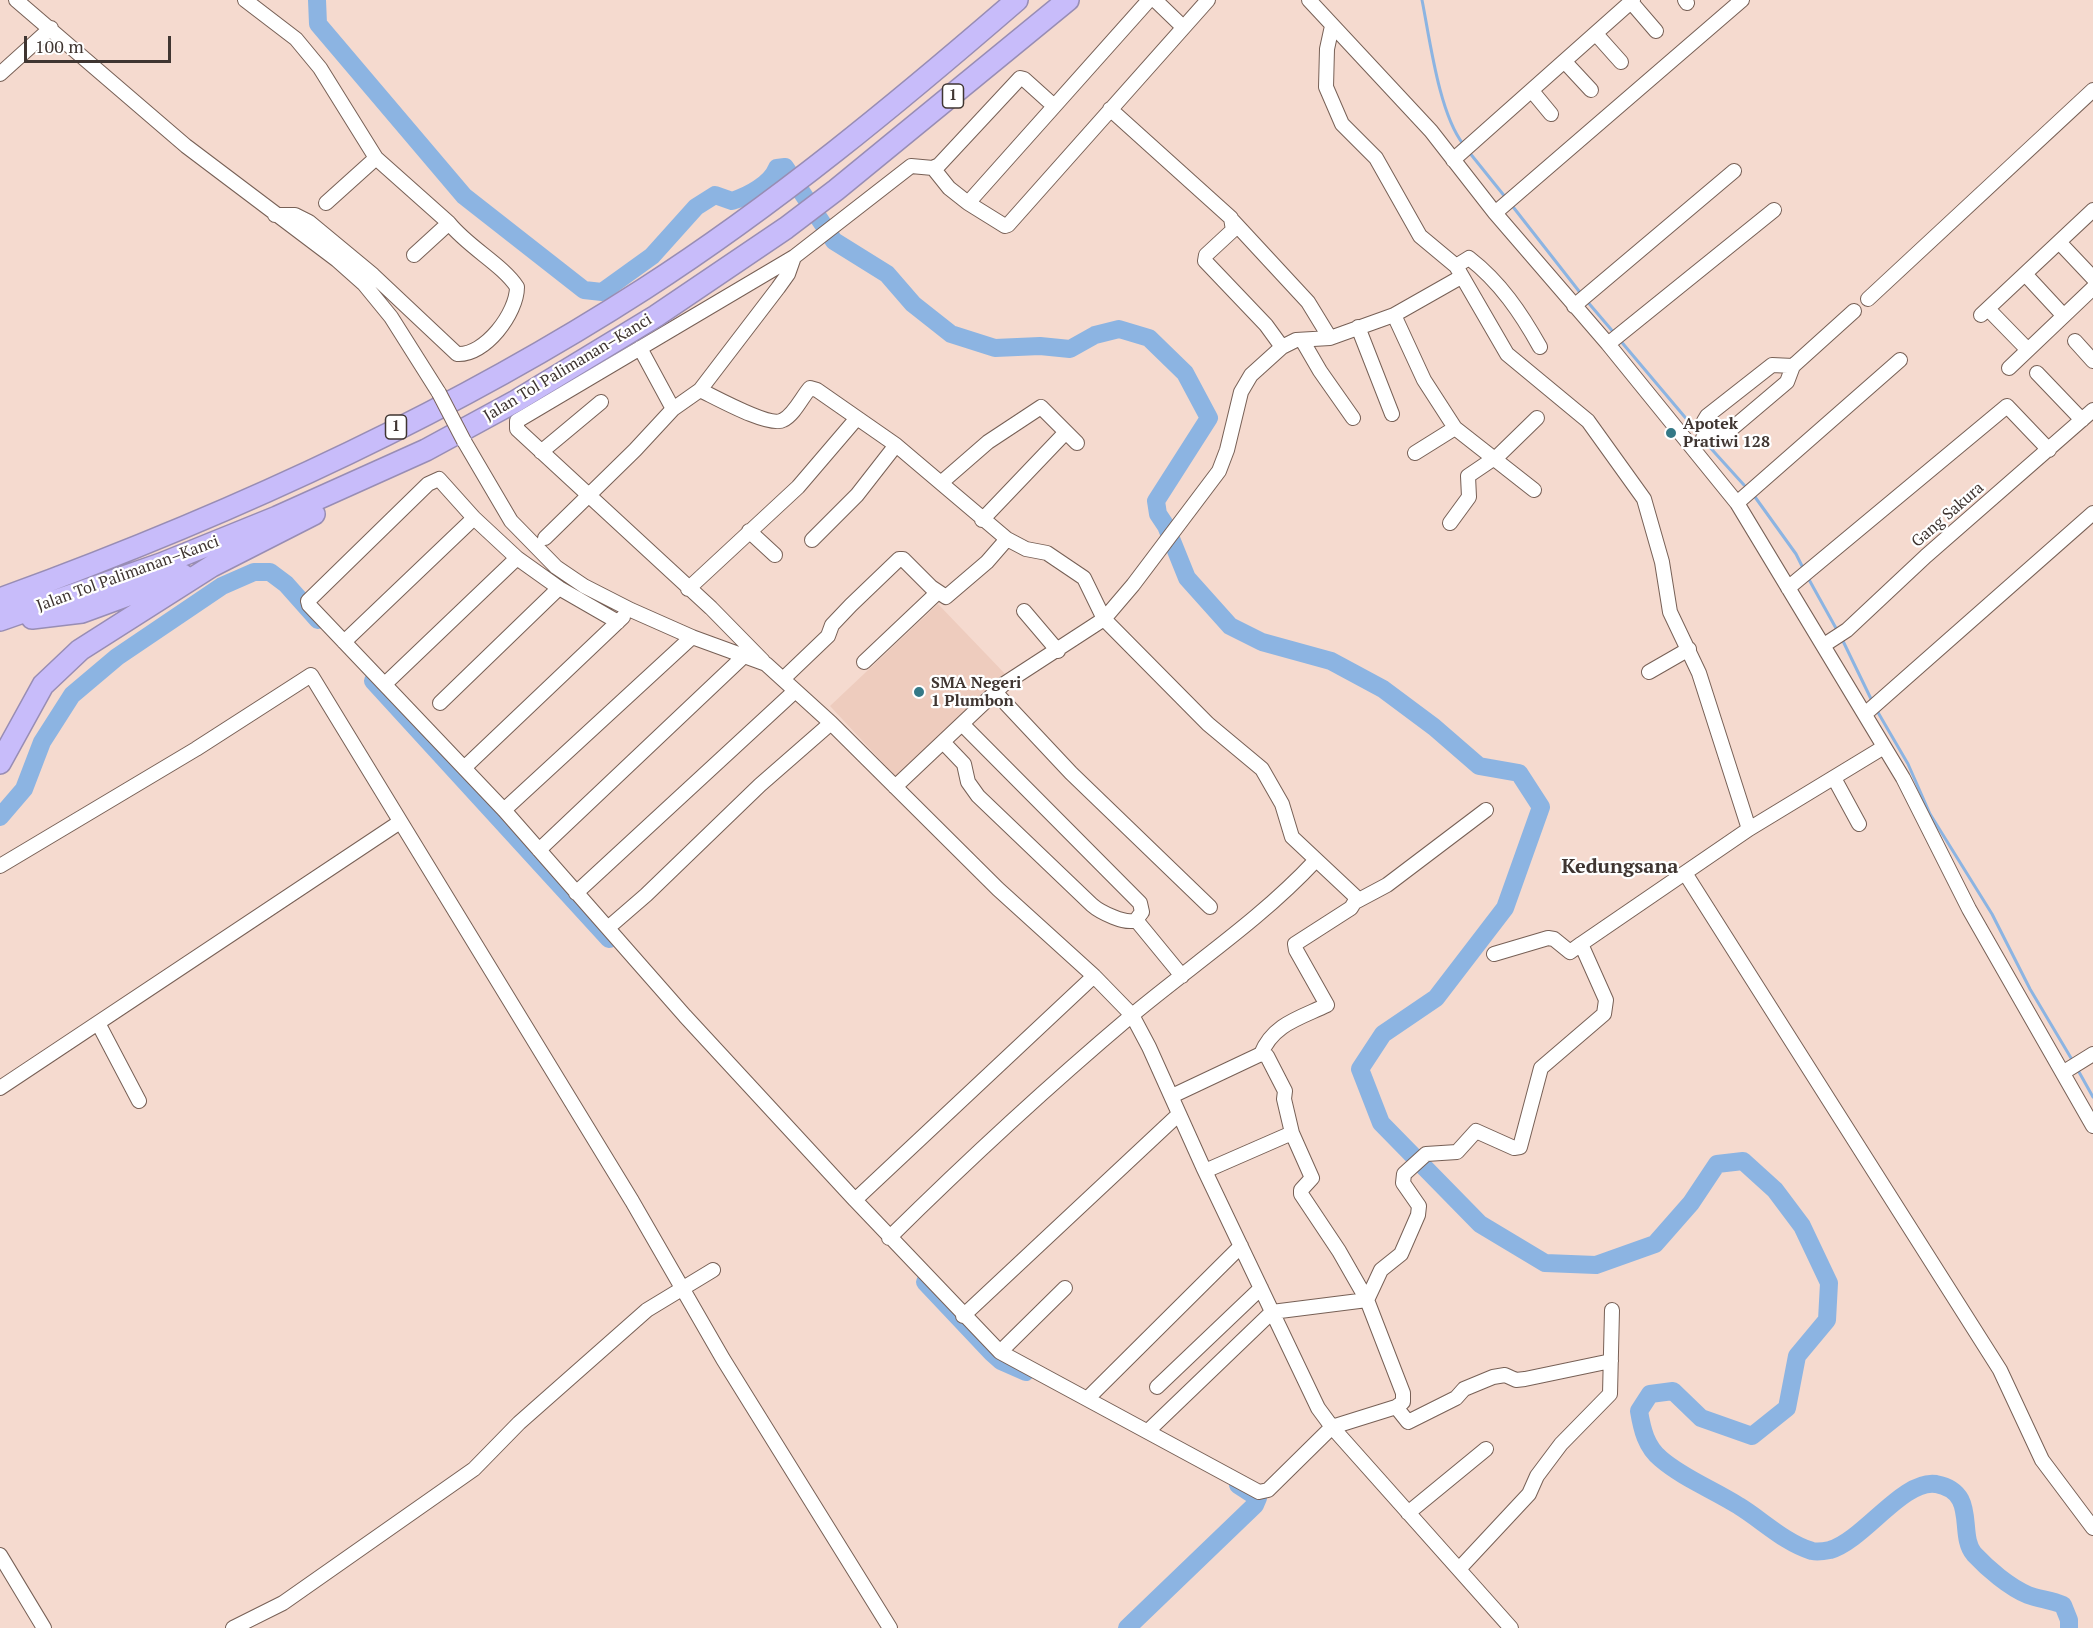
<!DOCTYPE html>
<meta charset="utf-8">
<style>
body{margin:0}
#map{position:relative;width:2093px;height:1628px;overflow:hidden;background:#f5dacf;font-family:"PT Serif",serif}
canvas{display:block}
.scale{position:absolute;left:24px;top:36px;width:147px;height:27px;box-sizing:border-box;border:3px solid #3f3531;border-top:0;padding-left:8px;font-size:18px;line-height:21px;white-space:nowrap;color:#3f3531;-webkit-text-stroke:4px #fff;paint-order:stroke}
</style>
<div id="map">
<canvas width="2093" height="1628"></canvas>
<div class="scale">100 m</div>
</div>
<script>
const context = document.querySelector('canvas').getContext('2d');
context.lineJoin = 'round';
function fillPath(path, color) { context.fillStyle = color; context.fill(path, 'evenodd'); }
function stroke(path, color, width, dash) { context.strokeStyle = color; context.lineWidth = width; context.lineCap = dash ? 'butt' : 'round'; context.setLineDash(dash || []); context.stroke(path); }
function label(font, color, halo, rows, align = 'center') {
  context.font = font + ' "PT Serif",serif'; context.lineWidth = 4.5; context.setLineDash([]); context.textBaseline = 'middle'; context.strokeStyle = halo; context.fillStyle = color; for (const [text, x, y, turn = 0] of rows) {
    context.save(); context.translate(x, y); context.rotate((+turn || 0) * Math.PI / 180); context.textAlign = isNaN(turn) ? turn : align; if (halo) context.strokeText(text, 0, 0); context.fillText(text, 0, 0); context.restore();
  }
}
fillPath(new Path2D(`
 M938 604 1009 678 899 780 830 706Z`), '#eeccbe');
stroke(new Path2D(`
 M1422 0C1430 40 1439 113 1463 144
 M1469 152 1506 198
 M1510 203 1582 295
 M1586 300 1615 334
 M1619 339 1700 435
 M1706 443 1744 485
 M1755 497 1796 554 1804 570
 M1807 576 1837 630
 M1842 639 1873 703
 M1876 709 1908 764 1930 814 1992 914 2030 989 2071 1058
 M2079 1072 2093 1097`), '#8cb4e2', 3);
stroke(new Path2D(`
 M317 0 318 24 464 196 584 290 602 292 652 256 696 207 715 195 732 201C748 196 771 184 777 168L785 167 834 241 887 274 913 304 951 334 995 348 1040 346 1070 349 1095 335 1119 329 1149 338 1185 373 1209 418 1156 501 1158 514 1166 526 1187 578 1230 626 1262 642 1331 661 1383 689 1434 727 1479 766 1519 773 1541 807 1505 908 1436 998 1383 1034 1360 1069 1381 1123 1480 1224 1545 1263 1596 1265 1655 1244 1691 1203 1717 1164 1743 1161 1775 1190 1802 1226 1829 1283 1827 1320 1797 1356 1787 1408 1752 1436 1701 1418 1673 1391 1650 1394 1639 1411C1642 1429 1646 1447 1661 1459 1683 1478 1714 1490 1739 1506 1762 1520 1785 1543 1812 1551 1817 1552 1825 1551 1830 1550 1864 1540 1903 1479 1936 1484 1979 1492 1957 1534 1974 1554 1988 1569 2009 1587 2028 1595 2038 1599 2051 1600 2063 1605L2069 1620V1628
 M373 681 609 939
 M0 817 24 789 42 742 72 695 117 657 222 586 254 572H270L286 584 318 620
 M925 1282 992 1353 1001 1361 1026 1372
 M1127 1628 1255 1505 1258 1498 1238 1485`), '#8cb4e2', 18);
const minor = new Path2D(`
 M16 0 186 146 337 260 364 284 391 317 439 393
 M245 0 296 39 320 68 376 158 449 223 414 255
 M1155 0 1183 27
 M1309 0 1431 131 1495 213 1608 344 1737 503 1903 778 1969 909 2093 1126
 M1685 0 1687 3
 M1631 2 1656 31
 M1332 26 1327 49 1326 87 1342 124 1376 158 1420 236 1456 266 1507 354 1588 421 1644 499 1662 562 1670 612 1699 673 1749 829
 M1596 34 1621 62
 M1565 62 1591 90
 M0 74 51 28
 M1532 91 1551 114
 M1110 109 1231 218 1233 230 1206 255 1205 261 1266 325 1282 347
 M1453 160 1633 0
 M933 168 949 188 968 203 1149 0
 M326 203 376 158
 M968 203 1005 226 1008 225 1208 0
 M1495 213 1742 0
 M275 215H295L309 222 373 275 457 354C485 356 517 313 517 287 503 265 468 247 449 223
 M1233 221 1308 302 1330 338
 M2059 242 2093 278
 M1456 266 1469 258C1500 282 1521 313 1540 347
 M2025 274 2063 315
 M1868 299 2093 90
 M1574 306 1734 171
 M1988 309 2027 349
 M1394 315 1424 380 1455 428 1534 490
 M1981 315 2093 210
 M1358 327 1392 414
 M1302 340 1320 371 1353 418
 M2075 341 2093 361
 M1608 344 1774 210
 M640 348 673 409
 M2009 368 2093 288
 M2037 373 2082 420
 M700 390C715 397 770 428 783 420 794 415 802 397 810 388L817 390 896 445 1007 539 1026 549 1047 553 1084 578 1104 619 1004 684 895 787
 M1708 433 1704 421 1707 416 1772 365 1793 366 1854 311
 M1703 438 1708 433 1722 437 1787 382 1793 366
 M464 441 511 521 556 567 584 586 631 610 692 637 766 664 831 723 998 889 1094 976 1132 1015 1149 1047 1203 1167 1318 1408 1332 1427 1511 1628
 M541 452 601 402
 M1415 453 1455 428
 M942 482 988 442 1041 407 1077 443
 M1737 503 1900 360
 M982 520 1066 432
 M1450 523 1469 497 1468 476 1499 455 1537 418
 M749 531 775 555
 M545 538 635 450 673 409 700 390 778 288 788 274 794 257
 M812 540 857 495 896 445
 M1788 588 2007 406 2049 450
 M688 589 798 487 857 418
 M1024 611 1058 651
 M618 622 559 588 517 558 474 518 439 479 428 484 308 601 309 605 504 810 685 1016 855 1200
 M344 642 474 518
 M1824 645 1847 630 1926 556 2093 410
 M763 661 711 608 517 429V421L794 257 911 166 933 168 939 165 1020 78 1024 79 1054 106
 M864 662 938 592
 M1649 672 1689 649
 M783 679 828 636 832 625 851 605 899 559H903L931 587 946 597 987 562 1007 539
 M385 684 517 558
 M995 692 1071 773 1210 907
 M440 703 559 588
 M1865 714 2093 513
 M943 742 964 764 968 782 978 796 1092 905C1100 912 1126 925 1136 920L1142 912 1140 903 962 724
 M464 768 623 617
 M1834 778 1859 824
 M504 810 692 637
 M539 850 743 657
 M0 866 196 749 311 675 632 1201 723 1359 890 1628
 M1685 873 2000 1370 2042 1460 2093 1528
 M576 893 795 691
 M1357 901 1387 885 1486 810
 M1136 920 1182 976
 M609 927 646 895 760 785 831 723
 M1494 954 1548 938 1554 939 1570 952 1581 944
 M1094 976 855 1200 1000 1352 1259 1492 1268 1490 1332 1427 1396 1407 1403 1402V1393L1367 1300 1272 1312 1148 1431
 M98 1023 139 1101
 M1261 1054 1267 1056 1285 1091 1284 1099 1292 1133 1312 1178 1301 1190V1194L1339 1251 1367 1300 1381 1270 1401 1254 1418 1215 1419 1206 1403 1183 1404 1174 1426 1154 1457 1152 1476 1131 1514 1148 1520 1147 1541 1068 1604 1014 1606 1000 1581 944 1749 829 1884 747
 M2064 1072 2093 1054
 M0 1088 400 822
 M1172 1096 1261 1054C1273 1024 1300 1018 1327 1005L1296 950 1295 944 1351 908 1357 898 1292 837 1282 804 1262 769 1208 724 1104 619 1133 585 1219 471 1227 450 1241 392 1251 375 1282 347 1296 340 1330 338 1394 315 1461 277
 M1205 1171 1292 1133
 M889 1238C967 1161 1047 1087 1131 1016 1192 965 1260 920 1315 861
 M963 1316 1179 1114
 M1000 1352 1065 1288
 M1157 1387 1261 1288
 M1088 1398 1241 1246
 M1396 1407 1408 1422 1456 1398 1464 1389 1493 1377 1505 1375 1516 1380 1525 1379 1611 1361
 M1408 1513 1486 1449
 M0 1555 44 1628
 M1459 1569 1529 1494 1537 1476 1561 1444 1610 1394 1612 1310
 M233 1628 283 1603 474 1469 519 1423 647 1310 713 1270`);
const highway = new Path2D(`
 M0 599C220 519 447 416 644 289 776 204 899 102 1017 0
 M32 618 82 612 183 575
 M0 620 161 564 277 517 426 450 516 401 656 316 786 228 836 190 1068 0
 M0 763 43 685 80 650 212 566 314 514`);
stroke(minor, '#776056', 16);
stroke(highway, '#988db4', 24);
stroke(minor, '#fff', 14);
stroke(highway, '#c8bcfa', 21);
const minorBridge = new Path2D(`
 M439 393 464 441`);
stroke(minorBridge, '#776056', 16, []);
stroke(minorBridge, '#fff', 14);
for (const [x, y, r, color] of [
 [1671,433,6,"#347987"],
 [919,692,6,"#347987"]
]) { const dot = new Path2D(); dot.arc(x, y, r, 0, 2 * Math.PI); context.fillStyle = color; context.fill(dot); stroke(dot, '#fff', 2); }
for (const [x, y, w] of [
 [953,96,21],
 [396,427,21]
]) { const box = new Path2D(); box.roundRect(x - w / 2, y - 12, w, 24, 4.5); context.fillStyle = '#fff'; context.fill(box); stroke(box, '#3f3531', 1.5); }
label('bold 15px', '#3f3531', null, [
 ["1",953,96],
 ["1",396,427]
]);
label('16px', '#3f3531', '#fff', [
 ["Jalan Tol Palimanan–Kanci",568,368,-31],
 ["Gang Sakura",1948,515,-41],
 ["Jalan Tol Palimanan–Kanci",128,574,-20]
]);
label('bold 16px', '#3f3531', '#fff', [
 ["Apotek",1683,424],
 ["Pratiwi 128",1683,442],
 ["SMA Negeri",931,683],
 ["1 Plumbon",931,701]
], 'left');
label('bold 20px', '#3f3531', '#fff', [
 ["Kedungsana",1620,867]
]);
</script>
